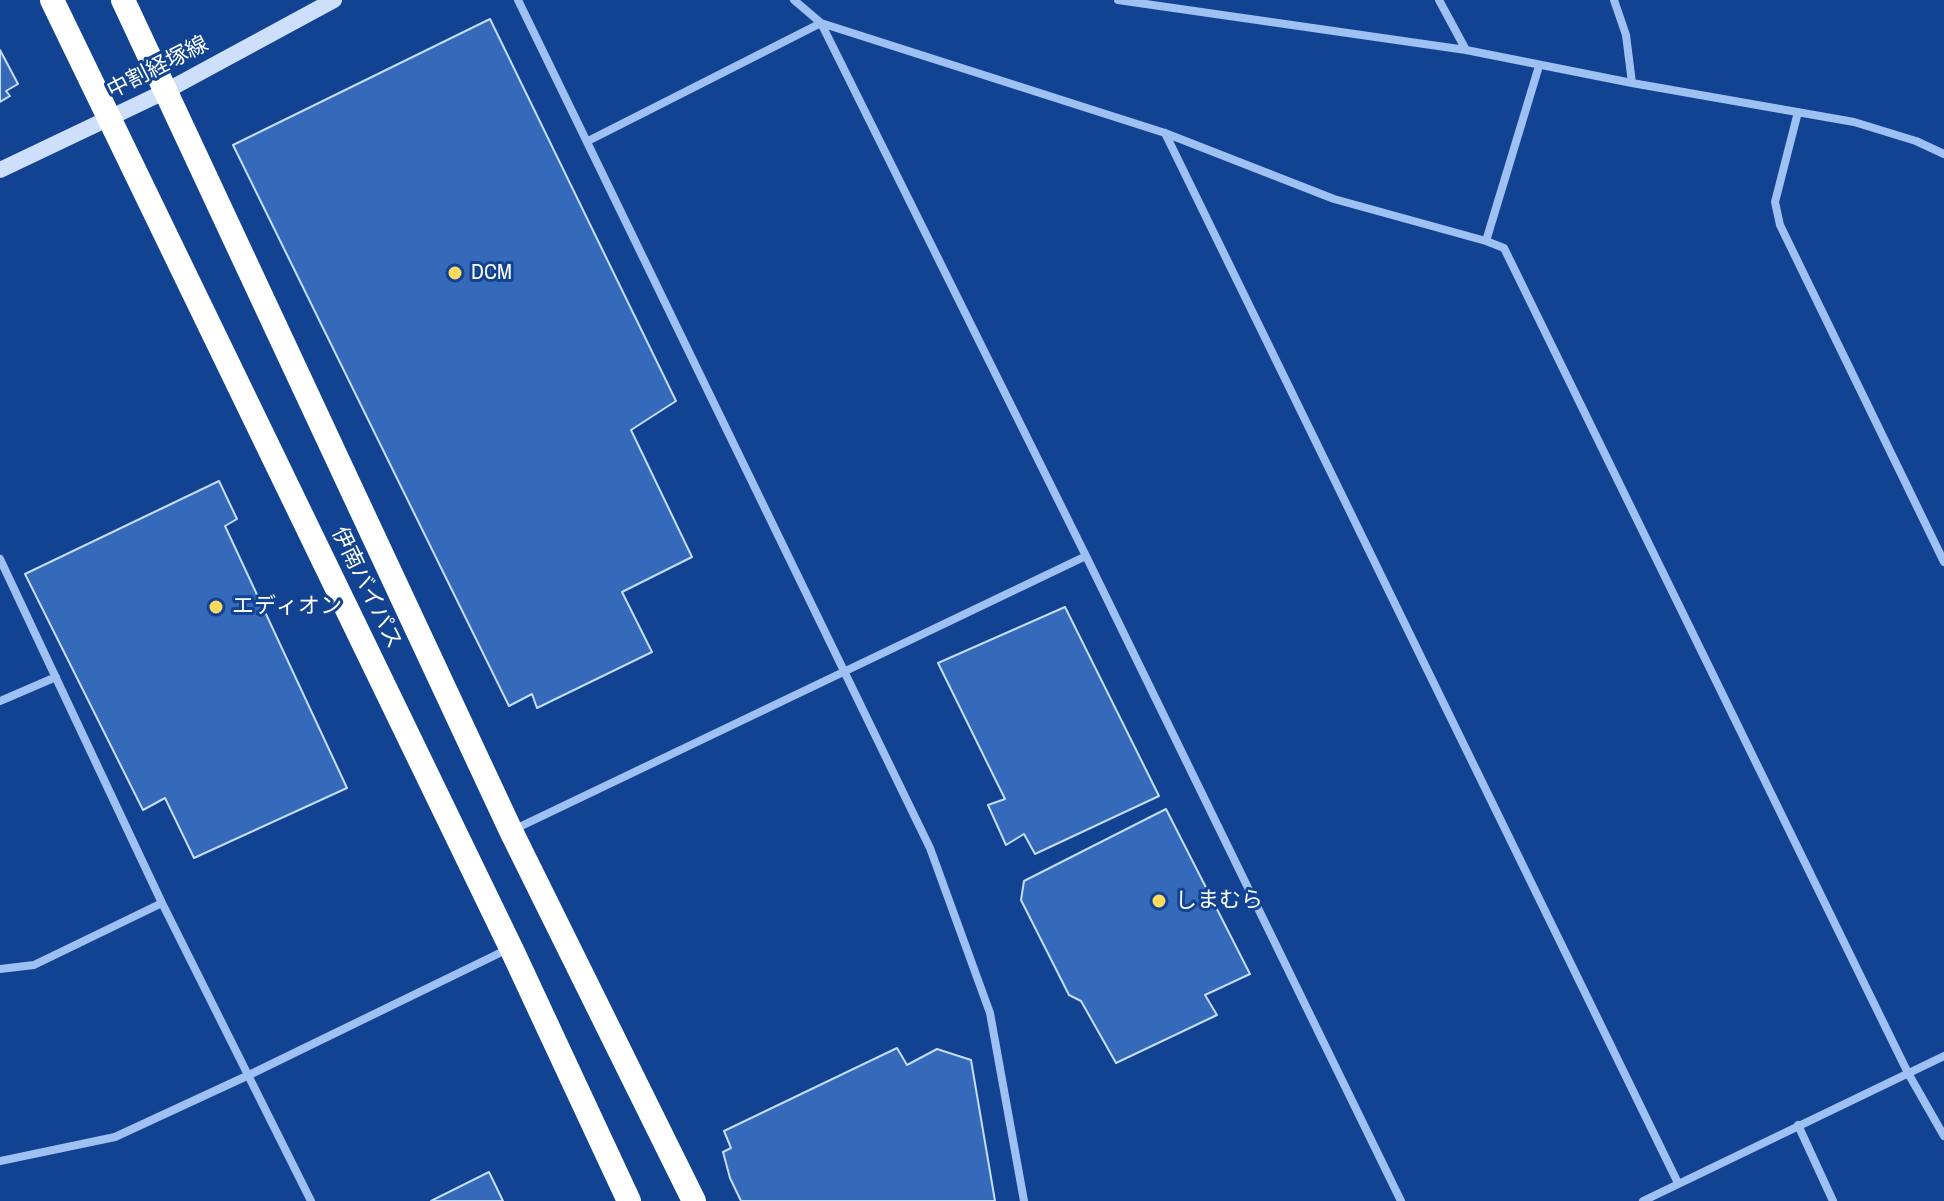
<!DOCTYPE html>
<meta charset="utf-8">
<style>
body{margin:0}
canvas{display:block;background:#124392}
</style>
<canvas width="1944" height="1201"></canvas>
<script>
const context = document.querySelector('canvas').getContext('2d');
context.lineJoin = 'round';
function fillPath(path, color) { context.fillStyle = color; context.fill(path, 'evenodd'); }
function stroke(path, color, width, dash) { context.strokeStyle = color; context.lineWidth = width; context.lineCap = dash ? 'butt' : 'round'; context.setLineDash(dash || []); context.stroke(path); }
function label(font, color, halo, rows, align = 'center') {
  context.font = font + ' "Archivo Narrow","Noto Sans JP",sans-serif'; context.lineWidth = 6; context.setLineDash([]); context.textBaseline = 'middle'; context.strokeStyle = halo; context.fillStyle = color; for (const [text, x, y, turn = 0] of rows) {
    context.save(); context.translate(x, y); context.rotate((+turn || 0) * Math.PI / 180); context.textAlign = isNaN(turn) ? turn : align; if (halo) context.strokeText(text, 0, 0); context.fillText(text, 0, 0); context.restore();
  }
}
const building = new Path2D(`
 M490 19 676 401 631 430 692 557 622 592 652 652 537 708 532 694 509 706 233 145Z
 M0 50 18 84 6 91 10 96 0 102Z
 M219 481 237 519 225 526 347 788 194 858 165 798 143 810 25 574Z
 M1065 607 1159 796 1035 854 1024 834 1006 845 988 805 1005 799 938 663Z
 M1166 809 1250 974 1205 995 1217 1015 1116 1063 1081 1001 1069 995 1021 900 1024 881Z
 M897 1048 907 1065 937 1049 971 1060 995 1201H741L730 1178 723 1152 731 1148 724 1131Z
 M489 1172 503 1201H431Z`);
fillPath(building, '#3569b9');
stroke(building, '#c6dcfd', 2);
stroke(new Path2D(`
 M518 0 930 848 990 1013 1024 1201
 M794 0 821 23 1086 556 1401 1201
 M1118 0 1466 50 1632 83 1854 122 1916 141 1944 154
 M1439 0 1466 50
 M1614 0 1626 35 1632 83
 M1539 66 1486 241 1504 248 1908 1073 1944 1136
 M1798 112 1775 202 1780 225 1944 562
 M1165 133 1678 1183
 M588 141 821 23 1165 133 1334 199 1486 241
 M0 559 162 903 311 1201
 M0 701 56 677
 M513 830 1086 556
 M0 969 34 965 162 903
 M1798 1125 1833 1201
 M0 1161 115 1137 249 1075 510 948
 M1643 1201 1944 1056`), '#9fc0f2', 8);
stroke(new Path2D(`
 M0 170 166 91 334 0`), '#cedffc', 16);
stroke(new Path2D(`
 M52 0 511 948 629 1201
 M123 0 511 831 694 1201`), '#fff', 24);
for (const [x, y, r, color] of [
 [455,273,8,"#ffda60"],
 [216,607,8,"#ffda60"],
 [1159,901,8,"#ffda60"]
]) { const dot = new Path2D(); dot.arc(x, y, r, 0, 2 * Math.PI); context.fillStyle = color; context.fill(dot); stroke(dot, '#124392', 3); }
label('22px', '#fff', '#124392', [
 ["中割経塚線",158,68,-27],
 ["伊南バイパス",366,588,64]
]);
label('22px', '#fff', '#124392', [
 ["DCM",471,273],
 ["エディオン",232,607],
 ["しまむら",1175,901]
], 'left');
</script>
